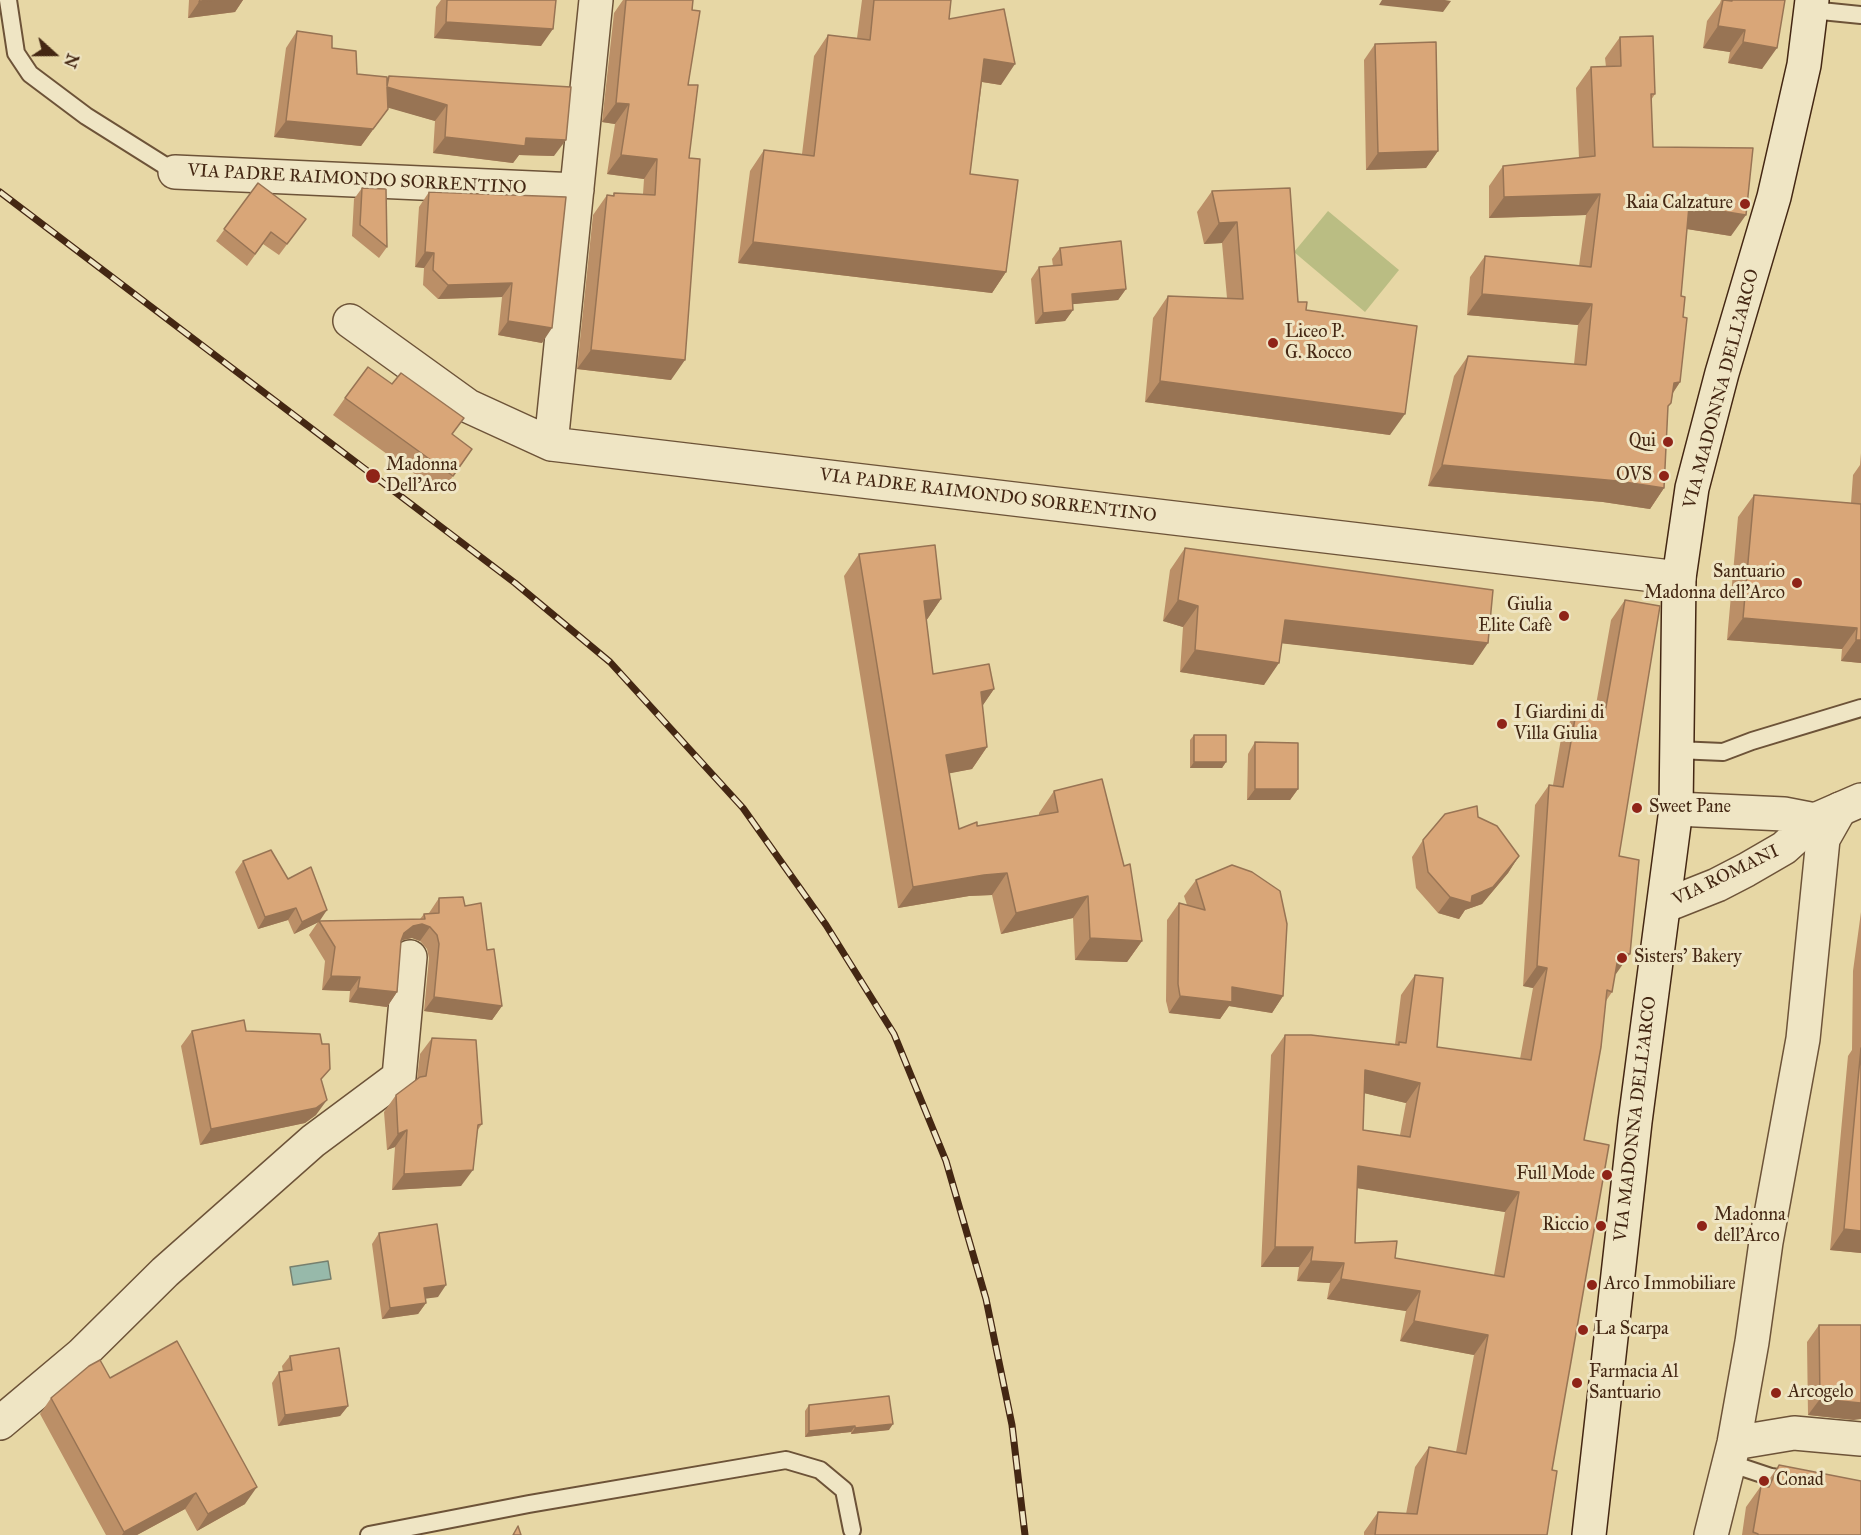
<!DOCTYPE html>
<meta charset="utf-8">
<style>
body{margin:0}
#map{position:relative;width:1861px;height:1535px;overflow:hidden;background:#e7d7a5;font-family:"IM FELL Great Primer",serif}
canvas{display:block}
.north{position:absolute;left:24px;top:24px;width:60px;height:60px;-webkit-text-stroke:4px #efe5c4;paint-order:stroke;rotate:111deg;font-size:16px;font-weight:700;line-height:24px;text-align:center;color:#442713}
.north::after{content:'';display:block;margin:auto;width:21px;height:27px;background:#442713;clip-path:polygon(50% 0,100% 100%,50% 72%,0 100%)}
</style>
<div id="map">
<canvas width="1861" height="1535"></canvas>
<div class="north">N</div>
</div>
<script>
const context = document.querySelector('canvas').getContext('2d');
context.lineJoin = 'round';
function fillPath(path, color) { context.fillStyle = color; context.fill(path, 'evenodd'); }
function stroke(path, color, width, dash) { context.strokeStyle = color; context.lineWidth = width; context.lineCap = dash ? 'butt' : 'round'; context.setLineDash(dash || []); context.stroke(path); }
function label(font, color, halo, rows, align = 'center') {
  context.font = font + ' "IM FELL Great Primer",serif'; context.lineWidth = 6; context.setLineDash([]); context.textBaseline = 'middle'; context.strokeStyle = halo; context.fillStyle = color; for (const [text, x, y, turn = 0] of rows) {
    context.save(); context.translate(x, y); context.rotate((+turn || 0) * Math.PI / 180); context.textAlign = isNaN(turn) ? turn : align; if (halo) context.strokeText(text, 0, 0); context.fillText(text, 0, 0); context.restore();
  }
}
fillPath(new Path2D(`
 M1328 211 1399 270 1365 312 1294 252Z`), '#babd83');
const water = new Path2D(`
 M328 1261 331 1279 293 1285 290 1267Z`);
fillPath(water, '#97b9aa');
stroke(water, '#767f6e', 1.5);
const service = new Path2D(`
 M8 0 16 53 30 74 86 116 175 172
 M1811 10 1861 15
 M1677 750 1723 752 1752 741 1861 708
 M1729 1463 1771 1477 1792 1480
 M369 1535 529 1504 786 1460 820 1470 844 1490 852 1530`);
const minor = new Path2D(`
 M175 172 577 190
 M350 321 468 406 551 444 1679 578
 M551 444 596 0
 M0 1423 81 1355 165 1272 313 1141 399 1077 410 957
 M1734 1443 1794 1433 1861 1439
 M1711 1535 1734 1443 1752 1342 1766 1242 1803 1039 1823 839 1840 809`);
const tertiary = new Path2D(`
 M1676 809 1784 814 1815 820
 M1664 906 1717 885 1746 870 1784 848 1815 820 1861 800`);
const secondary = new Path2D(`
 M1589 1535 1635 1122 1676 809 1679 578 1692 488 1722 373 1774 197 1804 65 1812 0`);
stroke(service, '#6d5338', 20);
stroke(minor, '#6d5338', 36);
stroke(tertiary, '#6d5338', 36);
stroke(secondary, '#442713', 36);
stroke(service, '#efe5c4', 16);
stroke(minor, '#efe5c4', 33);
stroke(tertiary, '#efe5c4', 33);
stroke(secondary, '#efe5c4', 33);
const rail = new Path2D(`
 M0 192 515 583 610 662 743 808 826 925 894 1034 946 1161 986 1299 1012 1425 1025 1535`);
stroke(rail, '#442713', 7);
stroke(rail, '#efe5c4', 4.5, [14]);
fillPath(new Path2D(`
 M189 0H243L235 12 188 18Z
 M441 0H556L541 46 434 38 436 7Z
 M623 0H693L688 85 689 158 671 380 577 369 593 215 607 195 613 196 614 193 643 194 644 179 607 174 615 124 602 122 614 13Z
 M862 0H951L949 19 1001 85 982 82 970 174 1006 272 992 293 738 263 750 171 764 150 802 154 814 56 828 35 857 38Z
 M1721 0H1785L1762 69 1728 63 1730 52 1703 48 1707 21 1720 3Z
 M297 31 332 48 357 74 387 79 389 76 554 156 519 155 513 163 433 153 435 121 388 107V109L361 146 274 137 286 48Z
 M1620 37 1655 94 1651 100 1653 147 1731 236 1687 229 1681 296 1683 317 1680 382 1673 393 1671 403 1668 407 1664 488 1650 509 1603 502 1428 486 1454 376 1468 356 1574 364 1578 325 1467 315 1470 277 1485 256 1579 266 1586 215 1489 218V186L1503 166 1579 158 1576 88 1591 67H1606L1605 58Z
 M1375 44 1438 151 1426 168 1366 170 1364 60Z
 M258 183 306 219 279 255 263 244 247 266 216 241Z
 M362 188 387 247 379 258 352 236 354 199Z
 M1290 188 1298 302 1306 310 1390 435 1145 402 1153 318 1168 296 1227 298 1222 243 1204 244 1197 212 1212 191Z
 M429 192 566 197 542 343 498 335 502 297 438 299 423 285 424 268 415 267 419 207Z
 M1060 248 1126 289 1118 300 1073 304V310L1065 321 1035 324 1031 279 1039 267 1053 266 1052 259Z
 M392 384 452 434 472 449 441 493 333 415 345 398Z
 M1861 453V663L1841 661 1842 649 1727 640 1738 517 1754 495 1851 503 1853 475 1860 465Z
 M1185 548 1473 665 1282 643 1264 685 1180 672 1183 627 1163 621 1170 570Z
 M859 554 941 599 926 621 933 674 994 689 982 706 987 747 972 769 949 773 959 829 1039 815V813L1054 791 1142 941 1127 962 1075 960 1073 918 1001 934 992 895 969 896 898 908 844 576Z
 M1625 600 1616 974H1615L1612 992 1606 1001 1584 1140 1552 1470 1547 1535H1364V1532L1378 1512 1406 1514 1415 1467 1429 1447 1456 1452 1474 1355 1400 1341 1406 1311 1327 1299 1330 1283 1297 1281 1299 1267H1261L1271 1055 1285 1035 1395 1044 1401 995 1415 975 1437 1047 1520 1059 1533 988 1523 986 1535 805 1549 785H1553L1562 733 1576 713 1594 716 1611 620ZM1364 1093 1406 1103 1400 1135 1363 1130ZM1357 1188 1505 1212 1494 1275 1395 1258 1355 1243Z
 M1194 735 1226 762 1222 768H1190V740Z
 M1255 742 1298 789 1290 800H1247L1248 754Z
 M1478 817 1519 856 1508 873 1482 904 1465 910 1459 919 1438 913 1416 888 1412 857 1423 840Z
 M243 861 288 879 319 921 420 919 424 914 429 913 439 898 465 906 487 950 502 1006 492 1020 424 1011 429 958 427 949 420 941 412 938 403 940 401 941 397 992 387 1007 349 1002 350 991 322 990 325 961 309 935 318 922 294 934 288 920 258 929 235 872Z
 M1196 880 1283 996 1272 1013 1229 1006 1220 1019 1169 1013 1166 1001 1167 920 1179 903 1187 905 1184 896Z
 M1861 912V1253L1830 1250 1848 1056 1852 1050 1853 971Z
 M192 1031H246L322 1044 330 1069 321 1080 316 1115 305 1123 200 1145 181 1046Z
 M432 1038 482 1124 477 1131 461 1186 392 1190 395 1147 387 1150 384 1112 396 1095 417 1079 420 1054Z
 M379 1233 438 1297 425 1298 426 1303 418 1314 382 1319 372 1244Z
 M1819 1325 1854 1420 1808 1415 1807 1342Z
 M290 1356 348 1406 340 1416 278 1426 272 1383 279 1372H283L282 1366Z
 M110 1378 245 1504 197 1531 185 1509 137 1535H106L40 1414 51 1398Z
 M809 1405 889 1430 851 1434V1432L805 1437V1411Z
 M1779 1465 1861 1535H1742L1746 1507 1761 1486 1764 1487Z`), '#bb8f67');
fillPath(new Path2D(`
 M214 0H243L235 12 188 18 199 2Z
 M1382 0H1445L1451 1 1443 12 1379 5Z
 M446 22 553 29 541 46 434 38Z
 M1718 26 1745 30 1730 52 1703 48Z
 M1743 42 1777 48 1762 69 1728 63Z
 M984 59 1015 64 1001 85 970 80Z
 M387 87 447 105 435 121 375 104Z
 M616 103 629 104 615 124 602 122Z
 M388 109 361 146 274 137 286 121Z
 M445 137 526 138 566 140 554 156 519 155 513 163 433 153Z
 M1438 151 1426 168 1366 170 1378 153Z
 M621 155 657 159 644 179 607 174Z
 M1600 194 1586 215 1489 218 1504 197Z
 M1689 206 1746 215 1731 236 1674 227Z
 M1237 222 1222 243 1204 244 1219 223Z
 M753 242 1006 272 992 293 738 263Z
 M425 252 434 253 424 268 415 267Z
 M512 283 502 297 438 299 448 285Z
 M1126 289 1118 300 1064 305 1072 294Z
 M1482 294 1592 304 1578 325 1467 315Z
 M1073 310 1065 321 1035 324 1043 313Z
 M508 321 552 328 542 343 498 335Z
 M591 350 685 360 671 380 577 369Z
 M1160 381 1405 414 1390 435 1145 402Z
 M1680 382 1666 403 1674 383Z
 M1442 465 1618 481 1664 488 1650 509 1603 502 1428 486Z
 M941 599 926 621 924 601Z
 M1178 600 1198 606 1183 627 1163 621Z
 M1743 618 1857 628 1842 649 1727 640Z
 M1285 620 1488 643 1473 665 1270 642Z
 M1856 640H1861V663L1841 661Z
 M1195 650 1279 663 1264 685 1180 672Z
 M994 689 979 711 981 692Z
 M987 747 972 769 931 777 946 755Z
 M1194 762H1226L1222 768H1190Z
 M1255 789H1298L1290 800H1247Z
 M1519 856 1508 873 1482 904 1465 910 1459 919 1438 913 1450 897 1472 896Z
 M1007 873 992 895 969 896 898 908 913 887 984 875Z
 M1088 896 1073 918 1001 934 1016 913Z
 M296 908 288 920 258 929 265 917Z
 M327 910 319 922 294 934 302 922Z
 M422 924 430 927 420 941 412 938 403 940 394 947 404 933 413 926Z
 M1090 938 1142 941 1127 962 1075 960Z
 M1619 952 1630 954 1616 974 1605 972Z
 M1537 966 1547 968 1533 988 1523 986Z
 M331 976 360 977 350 991 322 990Z
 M1232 987 1283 996 1272 1013 1229 1006 1220 1019 1169 1013 1180 996Z
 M358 988 397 992 387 1007 349 1002Z
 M434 997 502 1006 492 1020 424 1011Z
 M1365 1070 1420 1083 1406 1103 1351 1090Z
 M327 1100 316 1115 305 1123 200 1145 211 1129Z
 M407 1130 395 1147 387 1150 398 1134Z
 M1358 1166 1519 1192 1505 1212 1344 1186Z
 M473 1170 461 1186 392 1190 404 1174Z
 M1844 1229 1861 1231V1253L1830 1250Z
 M1275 1247H1313L1299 1267H1261Z
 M1311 1261 1344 1263 1330 1283 1297 1281Z
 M1341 1279 1420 1291 1406 1311 1327 1299Z
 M446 1285 438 1297 416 1300 424 1288Z
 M426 1303 418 1314 382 1319 390 1308Z
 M1414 1321 1488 1335 1474 1355 1400 1341Z
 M1820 1399 1861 1403V1419L1854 1420 1808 1415Z
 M348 1406 340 1416 278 1426 285 1415Z
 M893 1424 889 1430 851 1434 855 1428Z
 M855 1426 851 1432 805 1437 809 1431Z
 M257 1487 245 1504 197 1531 208 1514Z
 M196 1493 185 1509 137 1535H122L124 1532Z`), '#987454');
const building = new Path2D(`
 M200 0H214L199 2Z
 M447 0H556L553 29 446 22Z
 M626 0H693L692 10 700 11 688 85H698L689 158 700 159 685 360 591 350 607 195 614 196V193L655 195 657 159 621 155 629 104 616 103Z
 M874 0H951L949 19 1004 9 1015 64 984 59 970 174 1018 180 1006 272 753 242 764 150 814 156 828 35 870 40Z
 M1723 0 1732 1V0H1785L1777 48 1743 42 1745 30 1718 26Z
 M297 31 332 36V48L356 51 357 74 387 77V86L389 76 571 87 566 140 526 138 525 146 445 137 447 105 387 87 388 109 373 129 286 121Z
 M1653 36 1655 94H1651L1653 147 1753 148 1746 215 1689 206 1681 296 1685 297 1683 317 1687 318 1680 382 1674 383 1671 403 1668 406 1664 488 1618 481 1442 465 1468 356 1586 365 1592 304 1482 294 1485 256 1591 267 1600 194 1504 197 1503 166 1595 156 1591 67 1621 66 1620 37Z
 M1436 42 1438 151 1378 153 1375 44Z
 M258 183 306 219 287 244 271 232 255 254 224 229Z
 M362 188 386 189 387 247 360 225Z
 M1290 188 1298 302H1307L1306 310 1417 326 1405 414 1160 381 1168 296 1243 299 1237 222 1219 223 1212 191Z
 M429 192 566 197 552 328 508 321 512 283 448 285 433 270 434 253 425 252Z
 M1121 241 1126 289 1072 294 1073 310 1043 313 1039 267 1062 265 1060 248Z
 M368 367 392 384 401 373 464 418 452 434 472 449 453 476 345 398Z
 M1754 495 1861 504V640H1856L1857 628 1743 618Z
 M935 545 941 599 924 601 933 674 989 664 994 689 981 692 987 747 946 755 959 829 977 822V826L1058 812 1054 791 1102 779 1124 866 1130 864 1142 941 1090 938 1088 896 1016 913 1007 873 984 875 913 887 859 554Z
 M1185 548 1493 590 1488 643 1285 620 1279 663 1195 650 1198 606 1178 600Z
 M1625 600 1660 606 1619 856 1639 860 1630 954 1619 952 1612 992 1607 990 1601 1047 1584 1140 1609 1145 1552 1470 1557 1471 1547 1535H1375L1378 1512 1417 1514 1429 1447 1466 1454 1488 1335 1414 1321 1420 1291 1341 1279 1344 1263 1311 1261 1313 1247H1275L1285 1035H1311L1399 1045V1042L1406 1043 1415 975 1443 978 1437 1047 1531 1060 1547 968 1537 966 1549 785 1563 787 1576 713 1604 718ZM1365 1070 1420 1083 1410 1137 1363 1130ZM1358 1166 1519 1192 1504 1277 1395 1258 1397 1241 1355 1243Z
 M1194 735H1226V762H1194Z
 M1255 742 1298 743V789H1255Z
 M1477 806 1478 817 1497 826 1519 856 1493 887 1472 896 1471 903 1450 897 1428 872 1423 840 1445 814Z
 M271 850 288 879 311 867 327 910 302 922 296 908 265 917 243 861Z
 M1232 865 1252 872 1280 891 1287 924 1283 996 1232 987V1002L1180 996 1178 984 1179 903 1205 910 1196 880Z
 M463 897 465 906 481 903 487 950 494 949 502 1006 434 997 439 944 437 935 430 927 422 924 413 926 404 933 401 941 397 992 358 988 360 977 331 976 335 947 319 921 425 919 424 914 439 913V898Z
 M244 1020 246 1031 320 1034 322 1044H329L330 1069 321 1079 327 1100 316 1108 211 1129 192 1031Z
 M432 1038 476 1040 482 1124 478 1125 473 1170 404 1174 407 1130 398 1134 396 1095 420 1077 426 1076Z
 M1861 1048V1231L1844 1229Z
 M437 1224 446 1285 424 1288 426 1303 390 1308 379 1233Z
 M1819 1325H1861V1403L1820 1399Z
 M177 1341 257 1487 208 1514 196 1493 124 1532 51 1398 89 1366 100 1360 110 1378Z
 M339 1348 348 1406 285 1415 279 1372 292 1370 290 1356Z
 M889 1396 893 1424 855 1428V1426L809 1431V1405Z
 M1779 1465 1861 1481V1535H1758V1534L1753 1532 1761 1486 1769 1487Z
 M518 1526 521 1535H513Z`);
fillPath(building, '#d9a678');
stroke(building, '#987454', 1.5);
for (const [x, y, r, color] of [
 [1745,204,6,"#8f2418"],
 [1273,343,6,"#8f2418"],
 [1668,442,6,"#8f2418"],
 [373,476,8,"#8f2418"],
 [1664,476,6,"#8f2418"],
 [1797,583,6,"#8f2418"],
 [1564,616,6,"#8f2418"],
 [1502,724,6,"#8f2418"],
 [1637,808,6,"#8f2418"],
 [1622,958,6,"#8f2418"],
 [1607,1175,6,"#8f2418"],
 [1601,1226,6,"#8f2418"],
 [1702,1226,6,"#8f2418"],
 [1592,1285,6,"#8f2418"],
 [1583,1330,6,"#8f2418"],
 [1577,1383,6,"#8f2418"],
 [1776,1393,6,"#8f2418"],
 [1764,1481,6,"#8f2418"]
]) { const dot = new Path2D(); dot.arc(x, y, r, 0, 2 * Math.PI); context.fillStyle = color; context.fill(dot); stroke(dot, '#efe5c4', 2); }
label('18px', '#442713', '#efe5c4', [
 ["VIA PADRE RAIMONDO SORRENTINO",357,180,3],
 ["VIA MADONNA DELL'ARCO",1722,389,-75],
 ["VIA PADRE RAIMONDO SORRENTINO",988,496,7],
 ["VIA ROMANI",1726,876,-26],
 ["VIA MADONNA DELL'ARCO",1636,1119,-83]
]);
label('18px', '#442713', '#efe5c4', [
 ["Raia Calzature",1733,204,"right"],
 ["Liceo P.",1285,333],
 ["G. Rocco",1285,354],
 ["Qui",1656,442,"right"],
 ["Madonna",386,466],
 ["Dell'Arco",386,487],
 ["OVS",1652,476,"right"],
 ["Santuario",1785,573,"right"],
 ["Madonna dell'Arco",1785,594,"right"],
 ["Giulia",1552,606,"right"],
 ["Elite Cafè",1552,627,"right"],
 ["I Giardini di",1514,714],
 ["Villa Giulia",1514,735],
 ["Sweet Pane",1649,808],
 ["Sisters' Bakery",1634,958],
 ["Full Mode",1595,1175,"right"],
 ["Madonna",1714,1216],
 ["dell'Arco",1714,1237],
 ["Riccio",1589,1226,"right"],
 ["Arco Immobiliare",1604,1285],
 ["La Scarpa",1595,1330],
 ["Farmacia Al",1589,1373],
 ["Santuario",1589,1394],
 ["Arcogelo",1788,1393],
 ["Conad",1776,1481]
], 'left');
</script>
